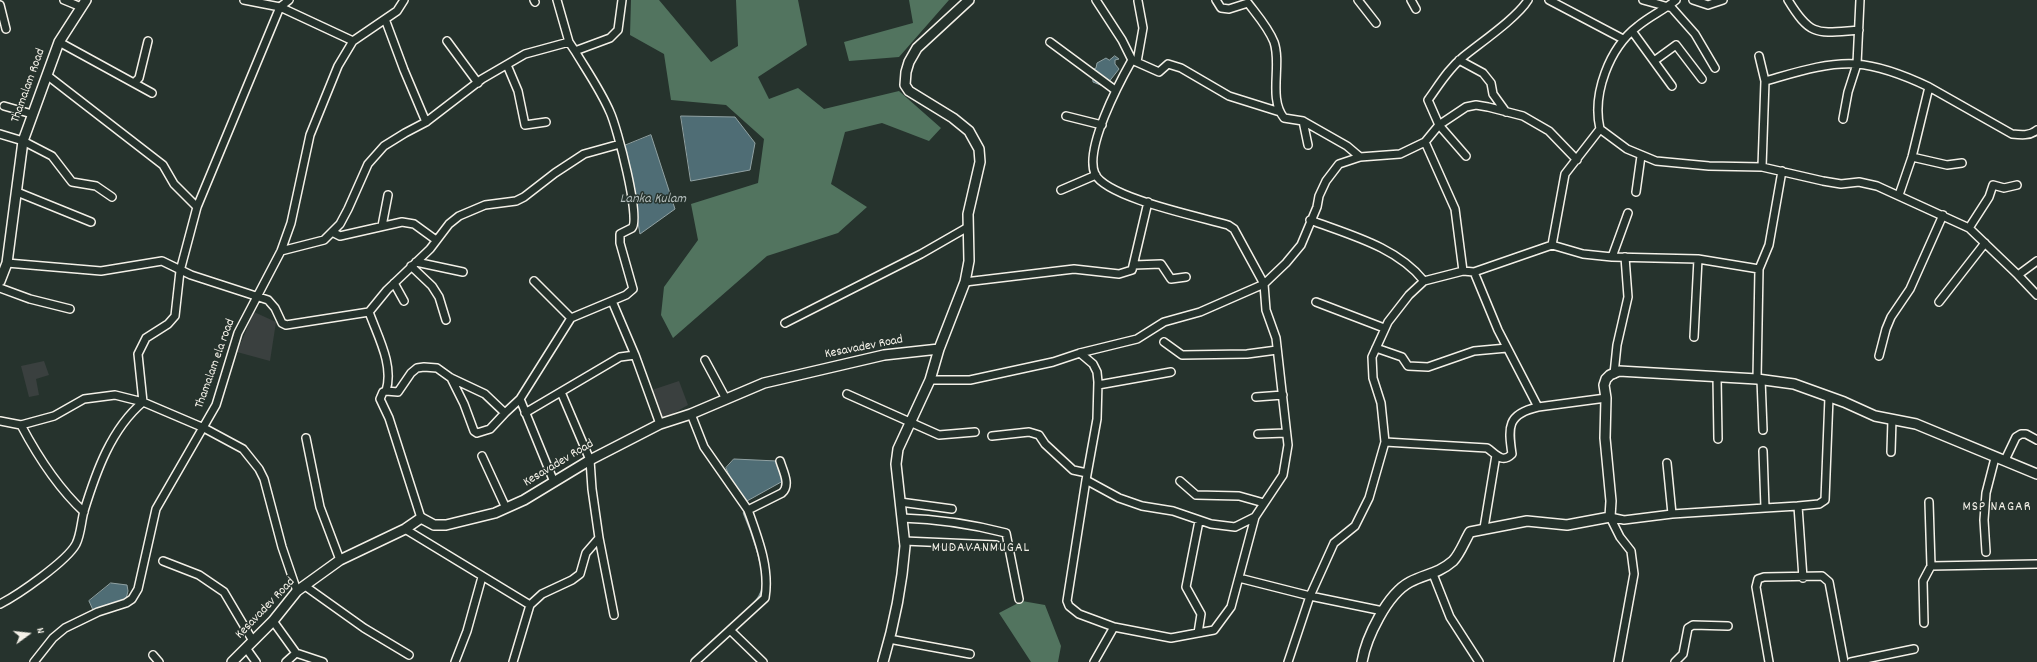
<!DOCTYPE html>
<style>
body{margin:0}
#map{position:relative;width:2037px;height:662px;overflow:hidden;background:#26332d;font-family:Dekko,sans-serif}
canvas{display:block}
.north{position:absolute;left:8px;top:614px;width:40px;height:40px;-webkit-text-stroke:3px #26332d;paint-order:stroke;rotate:75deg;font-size:11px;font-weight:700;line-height:16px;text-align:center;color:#f4f1e8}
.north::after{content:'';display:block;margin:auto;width:14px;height:18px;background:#f4f1e8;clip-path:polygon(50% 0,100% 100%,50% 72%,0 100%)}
</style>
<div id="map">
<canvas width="2037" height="662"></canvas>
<div class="north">N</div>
</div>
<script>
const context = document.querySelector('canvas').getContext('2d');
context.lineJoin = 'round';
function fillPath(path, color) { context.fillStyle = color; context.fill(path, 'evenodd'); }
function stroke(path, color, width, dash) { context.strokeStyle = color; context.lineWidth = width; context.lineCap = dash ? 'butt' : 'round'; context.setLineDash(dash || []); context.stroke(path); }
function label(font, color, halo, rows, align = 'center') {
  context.font = font + ' Dekko,sans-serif'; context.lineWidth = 3; context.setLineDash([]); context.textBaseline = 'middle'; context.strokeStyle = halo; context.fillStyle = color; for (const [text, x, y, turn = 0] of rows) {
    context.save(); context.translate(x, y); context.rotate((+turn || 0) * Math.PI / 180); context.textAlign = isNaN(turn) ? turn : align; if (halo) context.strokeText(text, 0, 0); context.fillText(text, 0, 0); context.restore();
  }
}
fillPath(new Path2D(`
 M254 312 276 322 270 361 237 352Z
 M44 361 49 375 36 379 39 395 29 397 21 366Z
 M679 381 688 405 660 421 649 391Z`), '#3a403f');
fillPath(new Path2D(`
 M631 0H659L711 62 738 46 736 0H798L807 45 758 77 769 99 798 88 824 109 899 91 941 128 929 141 882 123 845 132 831 184 867 207 838 233 767 256 673 338 661 315 664 287 698 240 691 204 758 183 764 139 726 105 671 100 664 54 630 35Z
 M909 0H949L899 57 849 61 844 42 913 23Z
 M1022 601 1045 605 1061 646 1058 662H1031L999 613Z`), '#52745f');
const water = new Path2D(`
 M1115 56 1119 59 1115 60V64L1119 69 1108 83 1103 86 1093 82 1092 70 1096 68 1097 63 1106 58 1109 60Z
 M681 116 735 117 755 143 750 170 691 181Z
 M651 135 675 209 640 234 624 146Z
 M734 459 777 461 783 481 747 501C737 492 731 481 726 468Z
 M111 583 127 585 128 591 126 599 93 610 89 601Z`);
fillPath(water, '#4f6d75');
stroke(water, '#91a2a3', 1);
stroke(new Path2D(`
 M744 513C751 529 765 568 763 586 762 594 758 599 753 605`), '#91a2a3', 2.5);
const minor = new Path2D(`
 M64 0 81 7
 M244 0 280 7 353 41
 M534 0 535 2
 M557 0 569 42
 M1096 0 1122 40 1132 60
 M1216 0 1221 8 1229 9 1248 3C1257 15 1268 27 1274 42 1282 65 1268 98 1284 118L1303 121 1347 146 1360 157
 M1358 0 1376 23
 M1411 0 1416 9
 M1549 0 1623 39
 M1643 0 1672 8 1695 34 1715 68
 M1676 0C1664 10 1650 16 1638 26 1609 48 1592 94 1600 129L1565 174 1552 245 1583 254 1612 257 1698 259 1759 269 1757 379
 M1693 0 1708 5 1723 0
 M1788 0C1811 38 1818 33 1859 30
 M0 5 6 29
 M385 19 404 70 426 122
 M1632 31 1672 86
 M447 41 478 83
 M59 42 152 93
 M1050 42 1115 90
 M1759 56 1765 81 1762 167
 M1459 60 1483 73 1491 83 1493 94 1506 112
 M1654 61 1676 45 1702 79
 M1137 62 1143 28 1138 1
 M507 65 518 91 525 125 546 122
 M48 76 163 165 174 184 197 207
 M1765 81C1794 73 1826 62 1856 64 1881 66 1906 76 1929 87L1912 157 1899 195
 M134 83 139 78 148 41
 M1929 87 2012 134C2021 135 2030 136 2037 130
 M4 106 32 114
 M1066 116 1102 125
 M1843 119 1848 92 1857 64 1860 0
 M1303 121 1308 145
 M1600 129 1627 149 1656 161 1709 166 1762 167 1823 181 1841 184 1859 182 1877 186 1969 228 2018 275
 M0 134 23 141 52 156 72 182 96 186 112 197
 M1425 142 1455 209 1463 271
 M1466 156 1439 125 1428 100C1439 85 1448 69 1463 57 1480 43 1517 18 1528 0
 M1912 157 1947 165 1962 163
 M1061 190 1096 175
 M17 192 91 222
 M1636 192 1641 156
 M1310 220C1350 235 1397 247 1424 281L1463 271 1474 272 1498 330 1538 407 1606 398
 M382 226 388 195
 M1969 228 1989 197 1993 185 2004 188 2017 185
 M332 232 340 236 402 222 414 224 436 240
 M281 251 324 240 340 224 348 209 368 164 384 146 405 133 426 122 482 79 525 54 569 42 575 51 610 38 618 30 622 0
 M1612 257 1628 213
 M2037 261 2018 275 2037 295
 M416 262 463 272
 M7 263 101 271 162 261 191 275 268 300 275 308 282 323 286 325 369 312 387 290 430 249 449 224 459 216 485 205 516 201 524 197 555 173 584 154 620 144
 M1134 265 1161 264 1171 279 1186 277
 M411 266 432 286 439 297 446 320
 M1759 269 1769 245 1782 171
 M1474 272 1552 245
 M534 281 571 318
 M965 282 1074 269 1119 274 1132 270 1148 202
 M394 283 404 301
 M0 288 30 299 70 309
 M612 301 635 355
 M1316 302 1384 328
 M1939 302 1985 243
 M369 312C378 337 394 365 386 391L383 392 380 399 389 418 421 518
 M785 323 921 254 968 227
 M1694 337 1698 259
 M1164 342 1182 355 1247 354 1277 350
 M1376 348 1402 357 1408 366 1428 367 1474 351 1507 348
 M1080 353 1093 364 1097 372 1098 382 1097 419 1086 480 1119 498 1142 506 1173 511 1211 524 1235 527 1255 517 1283 475 1288 445 1276 338 1266 310 1264 284 1234 229 1228 225C1201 217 1107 198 1095 174 1084 149 1119 83 1132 60L1159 72 1168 64 1181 68 1229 96 1280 112
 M1879 356 1886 329 1891 317 1910 289 1943 215
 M705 360 726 399
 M1614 374 1617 345 1628 297 1625 257
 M1717 377 1718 439
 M451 378 464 404 474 431 477 433 490 429 505 413
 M1761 379 1763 430
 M930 380H970L1053 362 1080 353 1137 339 1164 322 1200 312 1264 284 1286 263 1301 245 1317 207 1319 196 1326 181 1339 164 1360 157 1400 154 1425 142 1439 125 1466 107 1476 105 1488 107 1523 116 1549 131 1577 160
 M1098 385 1171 372
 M386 391 398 392 411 373 417 368 424 367 437 368 451 378 485 394 505 413 520 399 571 318 626 295 633 289 620 243V234L632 228C641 218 617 127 610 112 601 91 587 71 575 51
 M847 394 939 435 975 432
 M1256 397 1283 395
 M520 399 554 482
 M525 413 620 357 635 355 660 424
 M691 414 704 447 748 510
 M0 421 21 425 54 416 84 399 115 395 143 402 204 428 243 449 259 469 264 479 282 547 297 591
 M21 425C38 457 57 487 84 512
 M1258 434 1286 433
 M992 436 1029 432 1039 435 1045 444 1073 470 1087 473
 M306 438 320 507 340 560
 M1385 442 1487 448C1496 454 1502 464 1512 454 1508 427 1507 414 1538 407
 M1763 451 1765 508 1798 506
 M1891 452 1892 419
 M482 456 506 508
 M2005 460 2016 437 2021 434H2026L2037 440
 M1667 463 1672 514
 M1086 480 1067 601 1069 606 1079 614 1114 627 1171 638 1214 630 1231 607 1255 517
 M1180 481 1196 495 1239 496 1264 503
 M900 502 952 509
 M1610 517 1624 520 1672 514 1765 508
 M1610 517 1620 537 1631 551 1634 574 1618 662
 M902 518C938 519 971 524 1006 533L1019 599
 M1484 528 1496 455
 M405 529 530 605 513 662
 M599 538 614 615
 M904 541 996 545
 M1986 552 1984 520 1986 493 1995 458
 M163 561 199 575 224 592 253 641
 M1931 566 2037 564
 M1433 574 1450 617 1479 662
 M1239 578 1310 596 1383 611
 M1803 578 1798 506 1819 504 1825 500 1829 397
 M305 586 364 628 409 655
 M0 604C18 595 67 561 76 544 81 534 81 522 84 511 96 472 111 429 143 402L138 354 146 338 168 324 175 316 180 271 197 207 280 7 289 0
 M530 605 542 594 572 580 580 574 586 553 599 538 592 489 590 460 561 392
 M273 621 296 653
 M1924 623 1923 581 1931 566 1929 502
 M730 630 763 662
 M1198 633 1201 614 1186 587 1199 521
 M889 639 970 654
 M246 648 256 662
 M153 655 159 662
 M34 662 53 638 65 628 98 612 126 603 132 599 138 589 156 509 216 405 238 333 281 251 291 223 310 135 338 66 353 41 397 11 404 0
 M286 662 296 653 323 662
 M455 662 467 631 482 577
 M695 662 765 598C770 568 758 538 748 510L782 493C791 485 783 471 780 461
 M1094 662 1114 627
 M1288 662 1310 596 1334 543 1355 526 1369 498 1385 442 1381 403 1373 378 1372 357 1388 322 1409 295 1424 281
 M1675 662 1683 654 1688 628 1693 625 1728 626
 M1769 662 1756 587 1758 579 1764 577 1822 576 1829 582 1844 662
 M1851 662 1914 649`);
const tertiary = new Path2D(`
 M0 281 7 263 23 141 59 42 86 0
 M232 662 273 621 297 591 340 560 405 529 421 518 434 525H446L495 513 524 500 590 460 660 424 691 414 764 383 884 355 939 349
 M883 662C894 625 902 585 905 546L896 464 898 449 930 380 939 349 965 282 969 261 968 214 980 162 979 149 969 131 953 118 909 91 905 85 906 72 909 62 917 48 969 0
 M1362 662C1366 638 1387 594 1410 582 1425 574 1438 574 1453 561 1460 554 1465 540 1470 532L1527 521 1567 525 1610 517 1611 501 1605 438 1606 398 1604 385 1606 379 1610 375 1619 371 1757 379 1794 384 1844 402 1875 416 1916 424 2037 474`);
stroke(minor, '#f4f1e8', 10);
stroke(tertiary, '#f4f1e8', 12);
stroke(minor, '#26332d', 7);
stroke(tertiary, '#26332d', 9);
label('13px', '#f4f1e8', '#26332d', [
 ["Thamalam Road",29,86,-70],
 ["Kesavadev Road",864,348,-11],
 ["Thamalam ela road",216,364,-70],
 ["Kesavadev Road",559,464,-31],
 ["Kesavadev Road",266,609,-46]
]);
label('italic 14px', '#b2bcba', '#26332d', [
 ["Lanka Kulam",653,200]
]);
context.letterSpacing = '1px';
label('14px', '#f4f1e8', '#26332d', [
 ["MSP NAGAR",1997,508],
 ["MUDAVANMUGAL",981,549]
]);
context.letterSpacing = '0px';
</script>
